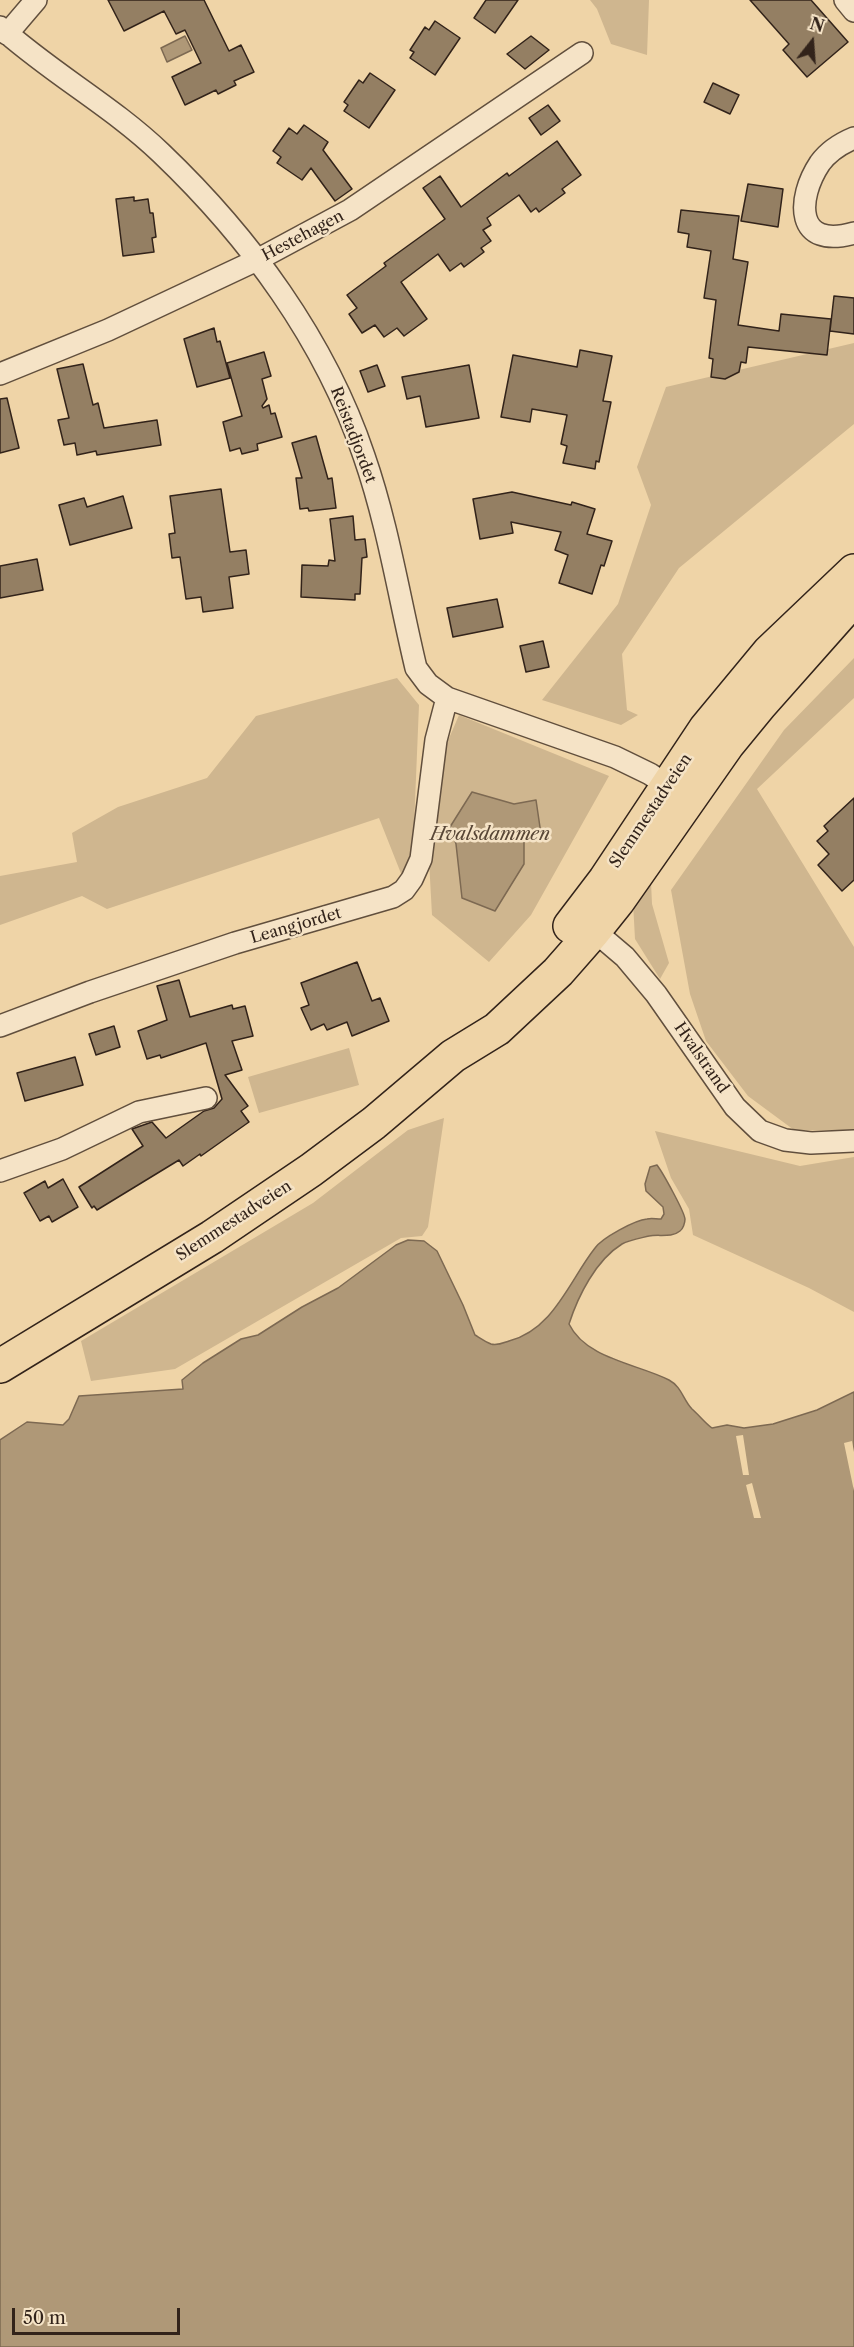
<!DOCTYPE html>
<style>
body{margin:0}
#map{position:relative;width:854px;height:2347px;overflow:hidden;background:#efd4a7;font-family:"Libre Caslon Text",serif}
canvas{display:block}
.north{position:absolute;left:782px;top:12px;width:60px;height:60px;-webkit-text-stroke:4px #f5e3c6;paint-order:stroke;rotate:17deg;font-size:16px;font-weight:700;line-height:24px;text-align:center;color:#32231a}
.north::after{content:'';display:block;margin:auto;width:21px;height:27px;background:#32231a;clip-path:polygon(50% 0,100% 100%,50% 72%,0 100%)}
.scale{position:absolute;left:12px;top:2308px;width:168px;height:27px;box-sizing:border-box;border:3px solid #32231a;border-top:0;padding-left:8px;font-size:18px;line-height:21px;white-space:nowrap;color:#32231a;-webkit-text-stroke:4px #f5e3c6;paint-order:stroke}
</style>
<div id="map">
<canvas width="854" height="2347"></canvas>
<div class="north">N</div>
<div class="scale">50 m</div>
</div>
<script>
const context = document.querySelector('canvas').getContext('2d');
context.lineJoin = 'round';
function fillPath(path, color) { context.fillStyle = color; context.fill(path, 'evenodd'); }
function stroke(path, color, width, dash) { context.strokeStyle = color; context.lineWidth = width; context.lineCap = dash ? 'butt' : 'round'; context.setLineDash(dash || []); context.stroke(path); }
function label(font, color, halo, rows, align = 'center') {
  context.font = font + ' "Libre Caslon Text",serif'; context.lineWidth = 5; context.setLineDash([]); context.textBaseline = 'middle'; context.strokeStyle = halo; context.fillStyle = color; for (const [text, x, y, turn = 0] of rows) {
    context.save(); context.translate(x, y); context.rotate((+turn || 0) * Math.PI / 180); context.textAlign = isNaN(turn) ? turn : align; if (halo) context.strokeText(text, 0, 0); context.fillText(text, 0, 0); context.restore();
  }
}
fillPath(new Path2D(`
 M590 0H649L647 55 611 44 597 9Z
 M854 343V424L679 568 622 654 627 710 638 715 621 725 542 700 618 604 651 505 637 467 666 387Z
 M854 658V698L757 789 854 947V1130H794L748 1096 706 1041 690 994 671 890 784 730Z
 M397 678 419 705 413 850 402 876 379 818 107 909 82 896 0 925V876L77 862 72 833 118 807 207 778 256 716Z
 M459 715 609 776 531 915 489 962 432 915 429 860 447 743Z
 M651 882 652 904 669 963 660 979 635 939 633 902Z
 M349 1048 359 1085 259 1113 248 1077Z
 M444 1118 428 1227 422 1236 401 1238 175 1369 91 1381 81 1341 313 1203 408 1130Z
 M655 1131 800 1166 854 1157V1312L809 1288 693 1235 689 1209 671 1178Z`), '#cfb68f');
const water = new Path2D(`
 M185 36 192 50 167 62 161 48Z
 M472 792 514 804 536 800 541 834 524 840V864L495 911 462 898 456 844 450 827Z
 M657 1165C663 1173 684 1211 685 1219 685 1223 683 1229 680 1231 672 1238 658 1234 649 1236 641 1238 629 1240 622 1244 596 1260 578 1296 569 1324 586 1359 638 1364 669 1380 682 1387 683 1400 692 1409 699 1415 705 1423 712 1428L727 1425 744 1428 773 1424 817 1410 854 1392V2347H0V1440L27 1422 63 1425 69 1419 79 1396 183 1389 182 1380 203 1363 241 1339 258 1335 302 1307 338 1288 396 1245 408 1240 424 1241 437 1251 463 1305 475 1335C480 1338 486 1342 491 1344 497 1346 503 1343 509 1341 554 1329 569 1281 595 1248 602 1238 635 1220 647 1219 651 1218 656 1219 661 1219L664 1214 663 1207 646 1191 645 1184 650 1167Z`);
fillPath(water, '#af9877');
stroke(water, '#7d6952', 1.5);
fillPath(new Path2D(`
 M743 1435 749 1475H743L736 1436Z
 M852 1441 854 1452V1491L844 1443Z
 M752 1483 761 1518H754L746 1485Z`), '#efd4a7');
const building = new Path2D(`
 M108 0H204L229 51 241 45 254 72 234 81 236 85 218 94 216 90 185 105 172 77 201 63 185 30 176 34 164 11 124 31Z
 M486 0H518L495 33 474 18Z
 M750 0H811L848 42 807 77 783 50 789 44Z
 M435 21 460 38 435 75 410 58 414 52 410 50 425 27 429 30Z
 M531 36 549 50 525 69 507 54Z
 M370 73 395 90 369 128 344 111 348 105 344 102 359 80 363 83Z
 M713 83 739 95 730 114 704 102Z
 M548 105 560 121 541 135 529 118Z
 M304 125 328 142 323 150 352 189 335 201 311 168 302 180 277 163 281 157 273 151 289 128 297 134Z
 M557 141 581 175 562 189 565 193 539 212 536 208 531 212 519 195 487 218 491 225 483 230 491 241 481 248 484 252 464 267 461 263 450 271 438 254 401 282 427 319 404 336 397 328 384 337 375 325 362 333 349 314 357 308 347 295 386 266 384 263 445 219 423 188 440 176 461 207 507 173 509 176Z
 M748 184 783 189 778 227 741 221Z
 M134 197V201L148 199 150 213H153L156 237 152 238 154 252 123 256 116 199Z
 M681 210 739 216 733 259 748 262 738 325 779 331 781 314 831 319 827 355 748 347 746 363 741 362 739 372 725 379 711 377 713 359 709 358 716 300 704 298 711 251 687 247 689 234 678 232Z
 M834 296 854 298V334L830 331Z
 M214 328 217 342 220 341 230 378 197 387 184 339Z
 M580 350 612 356 603 401 611 402 599 462 596 461 595 469 563 463 567 446 561 444 567 415 532 409 530 422 501 417 513 355 577 367Z
 M264 352 271 376 262 379 267 399 262 406 263 408 269 405 271 414 275 413 282 437 257 444 258 450 242 454 240 448 230 451 223 422 242 416 227 363Z
 M83 364 93 405 98 403 104 428 157 420 161 445 97 455 96 451 77 455 75 443 64 445 58 420 69 418 57 369Z
 M377 365 385 386 368 392 360 371Z
 M469 365 479 418 426 427 420 396 407 399 402 377Z
 M7 398 19 448 0 453V399Z
 M316 436 328 479 332 478 336 508 309 511 308 508 300 509 296 478H302L292 443Z
 M221 489 230 552 246 550 249 574 229 577 233 608 203 612 201 597 186 599 180 557 172 558 169 534 175 533 170 496Z
 M512 492 571 505 572 502 595 509 587 534 612 541 604 566 601 565 592 594 559 583 568 555 555 550 561 532 511 522 513 533 480 539 473 499Z
 M123 496 132 528 70 545 59 505 84 498 87 507Z
 M353 516 355 540 365 539 367 557 362 558 360 594H355V600L301 597 302 565 328 566 329 560 335 561 330 519Z
 M37 559 43 590 0 598V566Z
 M497 599 503 627 453 637 447 608Z
 M543 641 549 667 526 672 520 646Z
 M854 798V880L842 891 818 865 829 854 817 841 828 831 824 826Z
 M357 962 372 1001 380 998 389 1021 352 1036 347 1022 327 1030 324 1024 311 1030 301 1008 309 1005 301 983Z
 M179 980 190 1017 232 1005 233 1009 245 1006 253 1036 232 1041 242 1070 225 1075 248 1106 241 1111 249 1122 201 1156 200 1154 183 1166 179 1160 97 1210 94 1206 92 1208 79 1187 143 1146 132 1129 152 1122 166 1138 204 1111 214 1108 222 1099 206 1043 161 1058 160 1055 147 1059 138 1031 167 1020 157 986Z
 M114 1026 120 1047 96 1055 89 1034Z
 M75 1057 83 1085 25 1101 17 1073Z
 M63 1179 78 1207 52 1222 49 1216 40 1221 24 1193 45 1181 48 1188Z`);
fillPath(building, '#947f63');
stroke(building, '#32231a', 1.5);
const minor = new Path2D(`
 M845 0 854 11
 M0 27C51 73 112 106 161 153 249 237 325 340 364 456 388 525 399 597 416 668L428 684 447 698 615 757 650 774 678 793
 M7 34 36 0
 M854 138C842 143 828 152 820 163 796 199 795 250 854 233
 M0 374 108 330 257 260 350 210 582 53
 M585 923 625 957 656 994 735 1107 760 1131 785 1140 811 1143 854 1141
 M0 1026 90 992 235 943 393 897 404 890 412 879 421 859 436 740 447 698
 M0 1171 62 1149 139 1112 206 1098`);
const primary = new Path2D(`
 M570 926 605 880 706 728 769 652 854 571
 M0 1366 212 1237 311 1170 374 1123 453 1056 497 1029 558 972 594 931 618 901 728 744 760 705 854 599`);
stroke(minor, '#614f3d', 24);
stroke(primary, '#32231a', 36);
stroke(minor, '#f5e3c6', 21);
stroke(primary, '#efd4a7', 33);
label('16px', '#32231a', '#f5e3c6', [
 ["Hestehagen",303,236,-28],
 ["Reistadjordet",353,435,69],
 ["Slemmestadveien",651,811,-56],
 ["Leangjordet",296,926,-16],
 ["Hvalstrand",701,1058,55],
 ["Slemmestadveien",234,1221,-33]
]);
label('italic 18px', '#584636', '#f5e3c6', [
 ["Hvalsdammen",490,835]
]);
</script>
